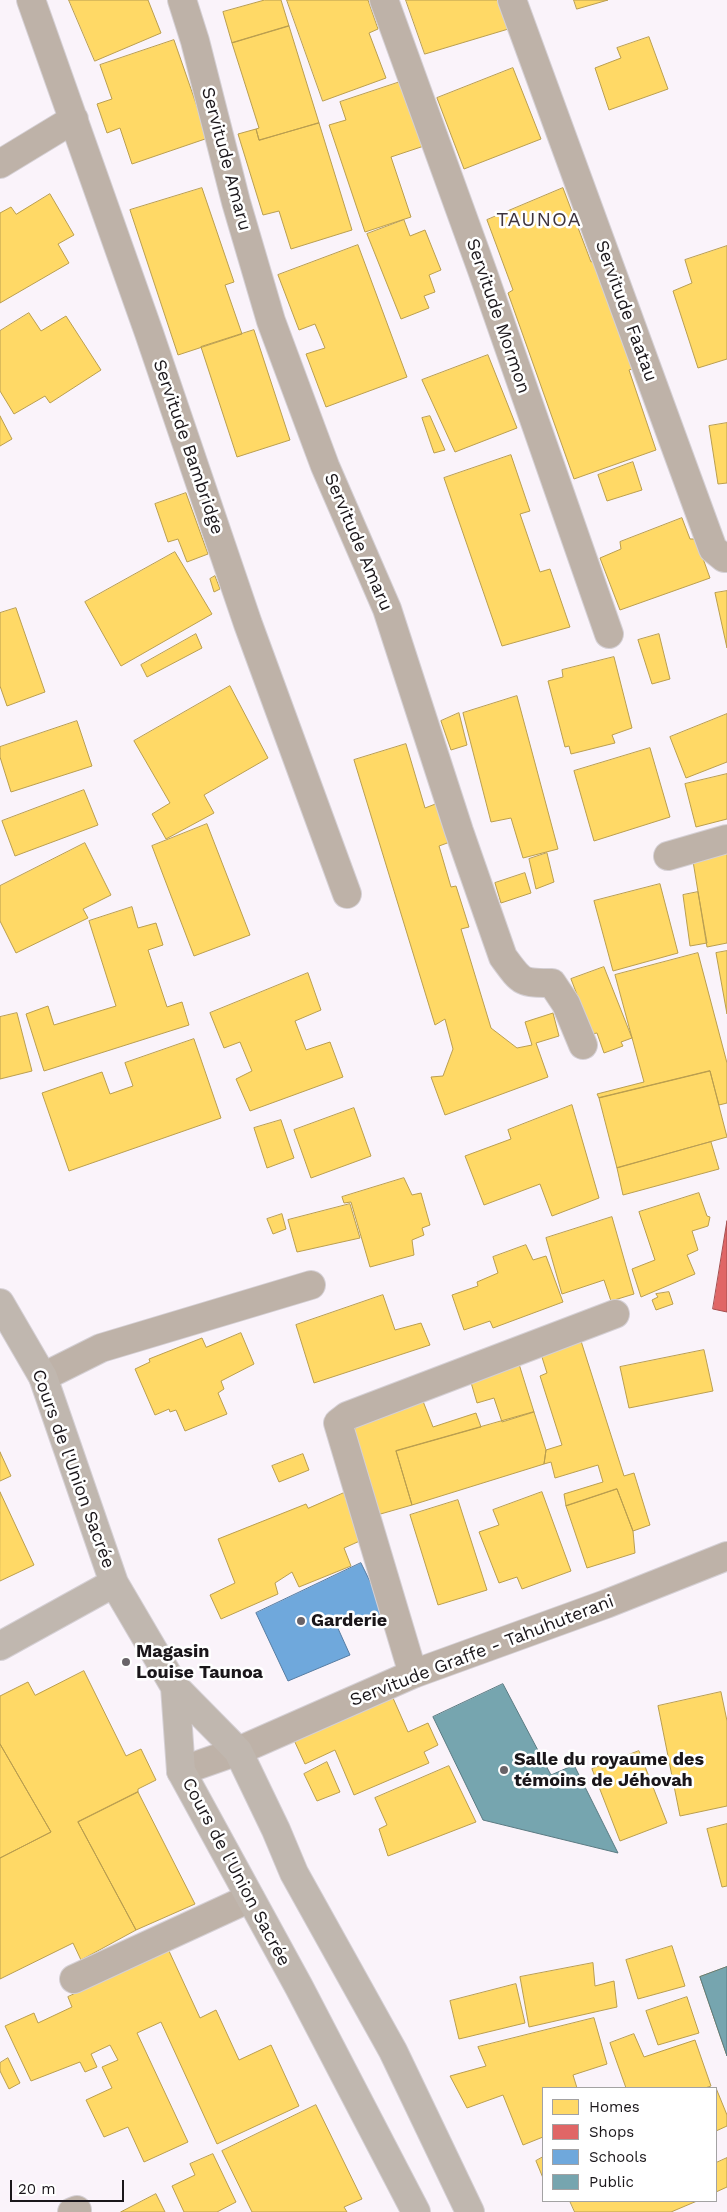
<!DOCTYPE html>
<meta charset="utf-8">
<style>
body{margin:0}
#map{position:relative;width:727px;height:2212px;overflow:hidden;background:#faf3fa;font-family:"Work Sans",sans-serif}
canvas{display:block}
.legend{position:absolute;left:542px;top:2087px;width:175px;height:115px;box-sizing:border-box;background:#fff;border:1px solid #a3a2a3;margin:0;padding:6px 9px;list-style:none;font-size:15px;color:#1a161a}
.legend li{display:flex;align-items:center;gap:10px;height:25px}
.legend b{width:25px;border:1px solid #a3a2a3}
.scale{position:absolute;left:10px;top:2180px;width:114px;height:22px;box-sizing:border-box;border:2px solid #1a161a;border-top:0;padding-left:6px;font-size:15px;line-height:18px;white-space:nowrap;color:#1a161a;-webkit-text-stroke:4px #fff;paint-order:stroke}
</style>
<div id="map">
<canvas width="727" height="2212"></canvas>
<ul class="legend">
<li><b style="height:14px;background:#ffd966"></b>Homes</li>
<li><b style="height:14px;background:#e06666"></b>Shops</li>
<li><b style="height:14px;background:#6fa8dc"></b>Schools</li>
<li><b style="height:14px;background:#76a5af"></b>Public</li>
</ul>
<div class="scale">20 m</div>
</div>
<script>
const context = document.querySelector('canvas').getContext('2d');
context.lineJoin = 'round';
function fillPath(path, color) { context.fillStyle = color; context.fill(path, 'evenodd'); }
function stroke(path, color, width, dash) { context.strokeStyle = color; context.lineWidth = width; context.lineCap = dash ? 'butt' : 'round'; context.setLineDash(dash || []); context.stroke(path); }
function label(font, color, halo, rows, align = 'center') {
  context.font = font + ' "Work Sans",sans-serif'; context.lineWidth = 5; context.setLineDash([]); context.textBaseline = 'middle'; context.strokeStyle = halo; context.fillStyle = color; for (const [text, x, y, turn = 0] of rows) {
    context.save(); context.translate(x, y); context.rotate((+turn || 0) * Math.PI / 180); context.textAlign = isNaN(turn) ? turn : align; if (halo) context.strokeText(text, 0, 0); context.fillText(text, 0, 0); context.restore();
  }
}
const homes = new Path2D(`
 M69 0H148L161 33 95 61Z
 M265 0H281L289 26 232 43 223 12Z
 M287 0H368L378 29 369 33 386 78 323 101Z
 M406 0H505L515 27 425 54Z
 M574 0H608L577 9Z
 M289 26 319 123 259 140 256 129 259 128 232 43Z
 M649 37 668 89 609 110 595 68 621 58 617 48Z
 M174 40 208 138 132 164 120 128 107 133 97 104 112 99 100 65Z
 M513 68 541 139 464 169 437 98Z
 M403 81 424 146 391 157 411 217 365 232 329 125 346 120 340 102Z
 M319 123 352 230 291 249 279 211 263 215 238 134 256 129 259 140Z
 M202 188 234 282 225 285 242 334 178 355 130 210Z
 M563 188 591 262 595 260 635 368 629 370 656 450 574 479 508 293 513 290 487 220Z
 M50 194 74 235 58 244 69 263 0 303V213L11 207 16 214Z
 M404 220 410 236 425 230 441 270 429 275 435 292 424 296 429 308 401 319 367 234Z
 M358 245 407 377 326 407 306 354 325 348 315 324 299 330 278 275Z
 M727 246V359L698 368 673 291 692 283 685 260Z
 M29 313 41 331 66 316 101 370 50 403 45 396 14 414 0 391V331Z
 M254 330 290 440 237 457 201 347Z
 M488 355 517 428 455 452 422 380Z
 M0 416 12 439 0 446Z
 M430 416 445 450 434 453 422 418Z
 M727 423V483L718 484 709 426Z
 M511 455 530 511 520 514 540 572 550 569 570 627 502 646 444 478Z
 M633 462 642 490 607 501 598 475Z
 M186 493 208 554 187 562 178 539 168 542 155 504Z
 M682 518 690 539H696L710 578 620 610 600 558 621 549 620 542Z
 M175 552 212 614 121 666 85 602Z
 M215 576 220 589 214 592 210 579Z
 M727 591V648L715 593Z
 M16 608 45 692 7 706 0 686V613Z
 M196 634 202 648 147 677 141 665Z
 M659 634 670 679 652 684 638 640Z
 M614 657 632 728 612 735 615 743 571 754 569 746 565 747 548 681 563 677 562 670Z
 M230 686 268 758 204 795 214 813 166 839 152 814 170 803 134 741Z
 M517 696 558 849 523 858 511 818 491 822 463 713Z
 M459 713 467 745 451 750 441 721Z
 M727 714V762L686 778 670 737Z
 M77 721 92 766 11 792 0 757V747Z
 M406 744 425 808 438 803 450 842 439 846 451 887 456 886 469 927 461 929 491 1028 517 1048 532 1045 525 1022 553 1013 559 1036 536 1043 548 1077 445 1115 431 1077 443 1076 453 1049 445 1019 435 1025 354 760Z
 M650 748 670 817 594 841 574 771Z
 M727 774V819L696 827 685 784Z
 M84 790 98 825 15 856 2 821Z
 M207 824 250 935 194 956 152 846Z
 M85 843 111 895 83 909 88 918 16 953 0 921V886Z
 M727 851V943L707 947 693 861Z
 M547 853 554 882 536 889 529 859Z
 M525 873 531 893 501 903 495 883Z
 M660 884 678 953 613 971 594 901Z
 M698 892 707 943 690 946 683 895Z
 M132 907 138 928 156 923 163 945 148 950 167 1007 182 1002 189 1025 44 1071 26 1014 48 1006 54 1025 116 1006 89 921Z
 M727 951V1014L716 953Z
 M698 953 727 1063V1103L719 1105 710 1071 599 1098 597 1094 644 1082 615 975Z
 M604 967 632 1038 621 1042 623 1046 604 1053 597 1033 592 1034 571 979Z
 M308 973 321 1010 295 1021 306 1050 330 1042 343 1077 250 1111 236 1079 252 1071 240 1042 224 1048 210 1013Z
 M17 1013 32 1071 0 1079V1017Z
 M194 1039 221 1118 69 1171 42 1093 102 1072 110 1094 133 1086 125 1063Z
 M710 1071 727 1137 617 1168 599 1098Z
 M572 1105 599 1198 552 1216 540 1184 484 1205 465 1156 511 1139 508 1130Z
 M354 1108 371 1156 311 1178 294 1130Z
 M281 1120 294 1158 267 1168 254 1128Z
 M711 1142 719 1169 623 1195 617 1168Z
 M404 1178 412 1195 421 1193 430 1225 422 1228 424 1235 412 1240 414 1255 370 1267 351 1202 344 1203 342 1197Z
 M699 1193 707 1216 710 1217 708 1226 692 1231 698 1250 687 1255 695 1274 641 1297 632 1269 655 1260 639 1212Z
 M350 1204 360 1238 297 1252 288 1220Z
 M282 1214 286 1229 273 1234 267 1219Z
 M612 1217 634 1294 611 1301 604 1280 562 1294 546 1238Z
 M526 1245 533 1260 546 1256 563 1302 493 1328 490 1321 464 1330 452 1295 478 1286 477 1282 498 1273 493 1257Z
 M669 1292 673 1304 656 1310 652 1300 658 1297 656 1294Z
 M383 1295 395 1330 421 1323 430 1345 314 1383 296 1325Z
 M241 1333 254 1364 221 1381 224 1389 218 1393 227 1414 185 1431 176 1410 170 1412 169 1409 155 1415 135 1369 150 1362 149 1359 202 1338 206 1347Z
 M581 1341 624 1476 634 1473 650 1525 633 1531 617 1489 566 1506 564 1494 603 1482 598 1465 555 1478 551 1462 544 1464 546 1450 562 1445 540 1376 547 1373 541 1354Z
 M704 1350 713 1391 629 1408 620 1367Z
 M519 1364 534 1412 502 1422 494 1398 477 1403 470 1379Z
 M421 1396 433 1427 476 1413 481 1427 396 1451 412 1505 377 1515 351 1434 364 1418Z
 M534 1412 546 1450 544 1464 412 1505 396 1451Z
 M0 1452 11 1476 0 1481Z
 M303 1454 309 1470 279 1482 272 1466Z
 M617 1489 633 1531 635 1553 587 1568 566 1506Z
 M0 1492 34 1565 0 1581Z
 M542 1492 571 1571 522 1589 517 1577 499 1583 479 1532 499 1525 493 1510Z
 M344 1493 362 1540 344 1548 351 1566 299 1587 292 1572 275 1583 278 1594 221 1619 210 1595 235 1583 218 1539 306 1504 308 1508Z
 M458 1500 487 1590 438 1605 410 1515Z
 M84 1671 126 1756 141 1749 156 1780 138 1789V1792L78 1822 136 1930 81 1960 73 1943 0 1979V1858L51 1832 0 1744V1696L28 1682 35 1695Z
 M721 1692 727 1721V1806L680 1816 658 1706Z
 M393 1698 408 1732 428 1723 438 1745 424 1752 429 1763 354 1795 335 1750 305 1764 294 1740Z
 M0 1744 51 1832 0 1858Z
 M639 1751 667 1823 620 1841 592 1769Z
 M327 1762 340 1792 317 1801 304 1774Z
 M449 1766 476 1822 388 1856 379 1829 387 1825 375 1798Z
 M138 1792 195 1904 136 1930 78 1822Z
 M727 1824V1886L722 1887 707 1829Z
 M672 1946 685 1986 638 1999 626 1960Z
 M169 1951 200 2018 216 2010 239 2060 271 2045 299 2106 217 2144 161 2022 137 2033 188 2142 144 2162 128 2127 104 2137 86 2100 112 2088 102 2067 118 2060 110 2045 91 2054 97 2067 85 2072 80 2062 31 2081 5 2026 34 2013 38 2023 72 2007 68 1997Z
 M593 1963 595 1986 614 1981 617 2007 529 2027 520 1977Z
 M727 1967V2056L700 1977Z
 M516 1984 525 2023 459 2039 450 2001Z
 M687 1997 699 2033 658 2045 646 2011Z
 M594 2018 607 2064 573 2075 577 2088H543V2137L523 2145 503 2095 467 2108 450 2076 486 2066 478 2047Z
 M634 2034 644 2057 695 2040 711 2086 705 2088H626L610 2043Z
 M8 2058 20 2083 9 2089 0 2071V2063Z
 M716 2088 727 2115V2126L716 2131Z
 M316 2105 362 2199 344 2207 347 2212H252L222 2151Z
 M213 2154 236 2202 217 2212H184L172 2186 195 2175 190 2164Z
 M543 2157V2178L536 2161Z
 M727 2158V2187L716 2192V2163Z
 M156 2194 165 2212H121Z
 M570 2201H697L671 2212H575Z`);
fillPath(homes, '#ffd966');
stroke(homes, '#ba9e4f', 1);
const shops = new Path2D(`
 M727 1221V1312L713 1309Z`);
fillPath(shops, '#e06666');
stroke(shops, '#a54e4f', 1);
const schools = new Path2D(`
 M361 1563 385 1612 352 1628 347 1619 336 1624 350 1655 288 1681 256 1613Z`);
fillPath(schools, '#6fa8dc');
stroke(schools, '#567ca2', 1);
const public = new Path2D(`
 M503 1684 551 1775 574 1765 618 1853 483 1820 433 1717Z
 M727 1967V2056L700 1977Z`);
fillPath(public, '#76a5af');
stroke(public, '#5a7a82', 1);
const minor = new Path2D(`
 M31 0 149 333 248 624 347 894
 M182 0 195 41 236 202 271 321 325 466 387 609 459 831 503 957C522 983 521 983 552 983L566 1004 583 1045
 M384 0 483 273 609 634
 M512 0 713 549 724 558H727
 M0 164 74 119
 M668 856 727 839
 M43 1377 101 1348 311 1285
 M413 1674 338 1423 347 1416 615 1314
 M181 1771 238 1751 413 1674 606 1604 727 1556
 M74 1979 250 1898
 M72 2212 77 2210`);
const major = new Path2D(`
 M0 1303 43 1377 114 1583 175 1687 238 1751 276 1830 294 1873 393 2051 470 2212
 M0 1646 114 1583
 M175 1687 181 1771 299 1987 416 2212`);
stroke(minor, '#d5d0d5', 30);
stroke(major, '#d5d0d5', 30);
stroke(minor, '#beb2a8', 28);
stroke(major, '#c0b7af', 28);
for (const [x, y, r, color] of [
 [301,1621,5,"#686368"],
 [126,1662,5,"#686368"],
 [504,1770,5,"#686368"]
]) { const dot = new Path2D(); dot.arc(x, y, r, 0, 2 * Math.PI); context.fillStyle = color; context.fill(dot); stroke(dot, '#fff', 2); }
label('18px', '#1a161a', '#fff', [
 ["Servitude Amaru",226,159,75],
 ["Servitude Faatau",626,311,70],
 ["Servitude Mormon",498,316,71],
 ["Servitude Bambridge",188,447,71],
 ["Servitude Amaru",358,542,67],
 ["Cours de l'Union Sacrée",73,1469,70],
 ["Servitude Graffe - Tahuhuterani",482,1651,-21],
 ["Cours de l'Union Sacrée",236,1872,62]
]);
label('bold 18px', '#1a161a', '#fff', [
 ["Garderie",311,1621],
 ["Magasin",136,1652],
 ["Louise Taunoa",136,1673],
 ["Salle du royaume des",514,1760],
 ["témoins de Jéhovah",514,1781]
], 'left');
context.letterSpacing = '1px';
label('20px', '#3e343e', '#fff', [
 ["TAUNOA",539,220]
]);
context.letterSpacing = '0px';
</script>
